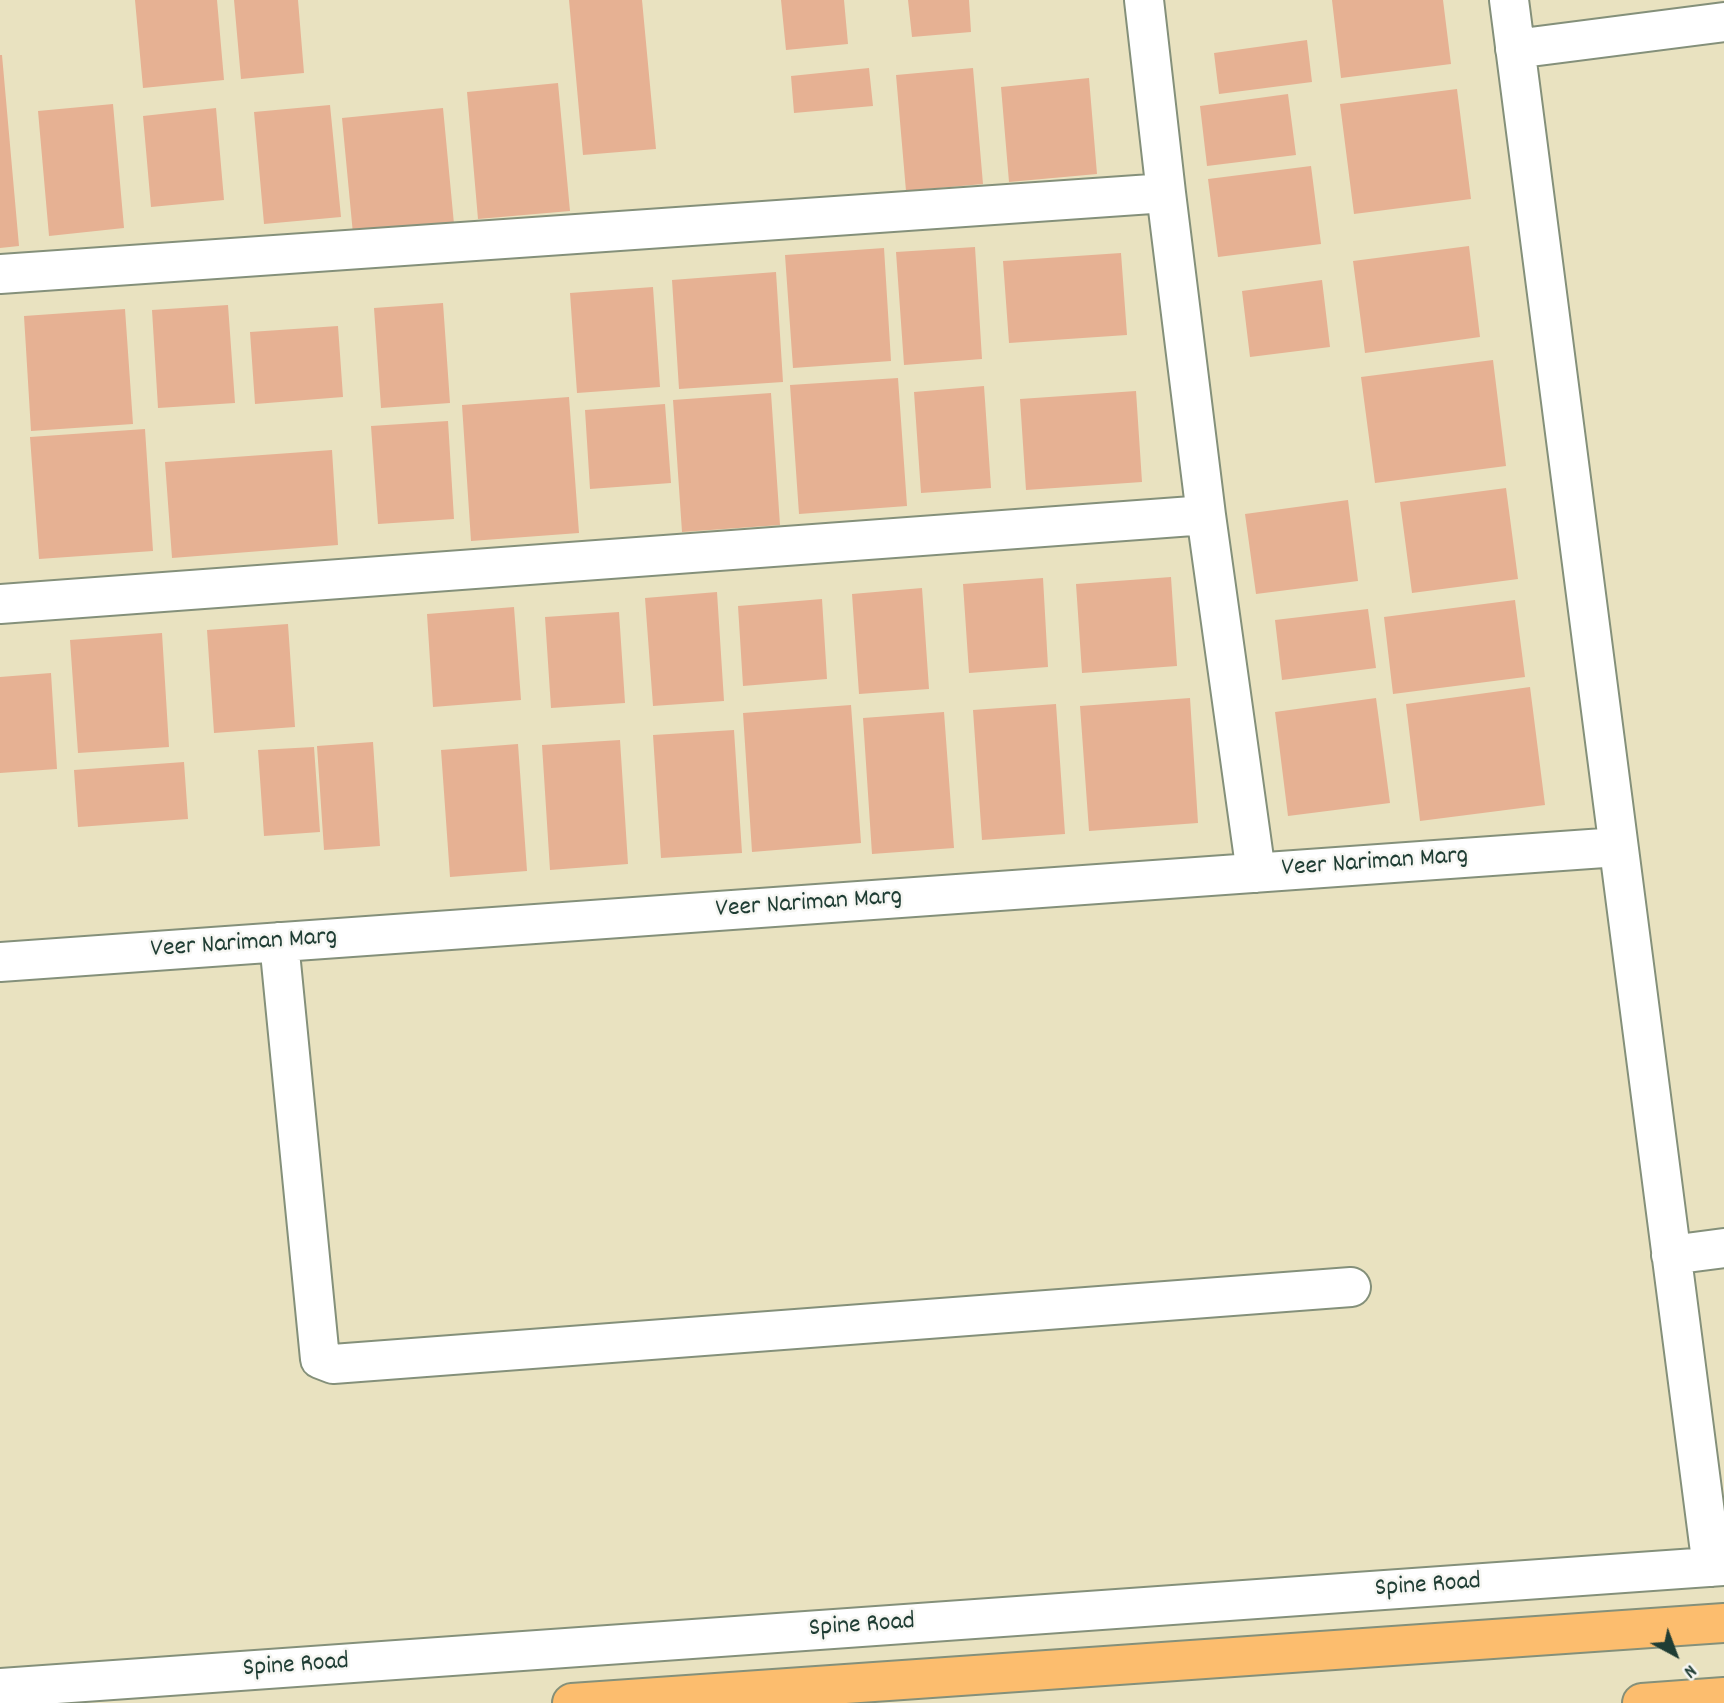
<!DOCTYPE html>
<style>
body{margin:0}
#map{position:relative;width:1724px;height:1703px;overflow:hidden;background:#e9e2c0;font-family:Dekko,sans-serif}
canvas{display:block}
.north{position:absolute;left:1640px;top:1619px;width:70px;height:70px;-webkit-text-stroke:5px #f6f6f2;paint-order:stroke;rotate:139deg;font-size:19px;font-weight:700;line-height:28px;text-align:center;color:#1f3d34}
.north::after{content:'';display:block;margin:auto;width:24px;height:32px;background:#1f3d34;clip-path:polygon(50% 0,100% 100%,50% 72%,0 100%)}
</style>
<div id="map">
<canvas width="1724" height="1703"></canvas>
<div class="north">N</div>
</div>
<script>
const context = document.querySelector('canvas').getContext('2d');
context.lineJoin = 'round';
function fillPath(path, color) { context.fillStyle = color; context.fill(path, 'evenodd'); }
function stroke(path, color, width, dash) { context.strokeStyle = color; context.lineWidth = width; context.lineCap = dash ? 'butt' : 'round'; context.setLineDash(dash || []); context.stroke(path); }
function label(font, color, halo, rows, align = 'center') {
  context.font = font + ' Dekko,sans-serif'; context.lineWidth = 5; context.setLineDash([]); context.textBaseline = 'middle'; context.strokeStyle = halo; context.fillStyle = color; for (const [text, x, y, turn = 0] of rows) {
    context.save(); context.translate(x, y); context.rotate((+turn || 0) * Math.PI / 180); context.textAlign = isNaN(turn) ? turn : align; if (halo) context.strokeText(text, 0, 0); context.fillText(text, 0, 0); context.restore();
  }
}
fillPath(new Path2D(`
 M135 0H217L224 80 143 88Z
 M234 0H298L304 73 241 79Z
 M569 0H642L656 149 583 155Z
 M781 0H844L848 44 786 50Z
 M908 0H969L971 32 912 37Z
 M1332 0H1443L1451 64 1341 78Z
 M1307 40 1312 82 1219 94 1214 53Z
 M0 55H2L19 246 0 248Z
 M869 68 873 106 794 113 791 76Z
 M973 68 983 184 906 191 896 75Z
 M1089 78 1097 174 1009 182 1001 87Z
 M558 83 570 211 478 219 467 92Z
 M1457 89 1471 199 1354 214 1340 104Z
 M1288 94 1296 155 1207 166 1200 106Z
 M113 104 124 228 49 236 38 111Z
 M330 105 341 217 264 224 254 112Z
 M216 108 224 200 151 207 143 116Z
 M443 108 454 224 353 234 342 118Z
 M1311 166 1321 244 1218 257 1208 179Z
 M1469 246 1480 337 1365 353 1353 261Z
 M975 247 982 359 904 365 896 252Z
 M884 248 891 361 793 368 785 255Z
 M1121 253 1127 335 1009 343 1003 261Z
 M776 272 783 382 679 389 672 280Z
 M1322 280 1330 347 1250 357 1242 291Z
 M653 287 660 387 577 393 570 293Z
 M443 303 450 403 381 408 374 308Z
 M228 305 235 403 158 408 152 310Z
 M125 309 133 424 31 431 24 316Z
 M338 326 343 397 255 404 250 332Z
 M1493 360 1506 466 1375 483 1361 377Z
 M898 378 907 506 799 514 790 385Z
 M984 386 991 488 921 493 914 392Z
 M1136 391 1142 482 1026 490 1020 399Z
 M771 393 780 525 682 532 673 400Z
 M569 397 579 533 471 541 462 405Z
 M665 404 671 483 590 489 585 410Z
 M448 421 454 519 378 524 371 426Z
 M145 429 153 551 39 559 30 437Z
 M332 450 338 545 172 558 165 462Z
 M1506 488 1518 579 1412 593 1400 502Z
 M1348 500 1358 581 1256 594 1245 514Z
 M1171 577 1177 666 1082 673 1076 584Z
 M1043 578 1048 667 969 673 963 584Z
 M922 588 929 689 859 694 852 594Z
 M717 592 724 701 653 706 645 598Z
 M822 599 827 679 743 686 738 606Z
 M1515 600 1525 677 1393 694 1384 617Z
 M514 607 521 700 433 707 427 614Z
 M1368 609 1376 668 1282 680 1275 620Z
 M619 612 625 703 551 708 545 617Z
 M288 624 295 727 214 733 207 630Z
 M162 633 169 747 78 753 70 640Z
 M51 673 57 769 0 773V677Z
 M1530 687 1545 805 1420 821 1406 704Z
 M1190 698 1198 823 1089 831 1080 706Z
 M1376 698 1390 803 1288 816 1275 712Z
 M1056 704 1065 834 982 840 973 710Z
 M851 705 861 843 752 852 743 713Z
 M944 712 954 848 872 854 863 718Z
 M734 730 742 853 661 858 653 735Z
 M620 740 628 864 550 870 542 745Z
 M373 742 380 846 324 850 317 746Z
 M518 744 527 871 450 877 441 750Z
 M314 747 320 832 264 836 258 750Z
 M184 762 188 819 78 827 74 770Z`), '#e6b193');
const minor = new Path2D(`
 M1144 0 1166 193 1206 515 1256 873
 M1509 0 1712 1567
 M1515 49 1724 22
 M0 274 1166 193
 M0 604 1206 515
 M279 942 320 1359 333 1364 1351 1287
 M0 962 1618 847
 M1671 1255 1724 1248
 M0 1688 1724 1566`);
const major = new Path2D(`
 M572 1703 1724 1623
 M1642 1703 1724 1697`);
stroke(minor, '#84907a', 42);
stroke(major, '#84907a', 42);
stroke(minor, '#fff', 38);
stroke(major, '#fcbd6e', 38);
label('26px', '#1f3d34', '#f6f6f2', [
 ["Veer Nariman Marg",1375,864,-4],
 ["Veer Nariman Marg",809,905,-4],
 ["Veer Nariman Marg",244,945,-4],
 ["Spine Road",1428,1587,-4],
 ["Spine Road",862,1627,-4],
 ["Spine Road",296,1667,-4]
]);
</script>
